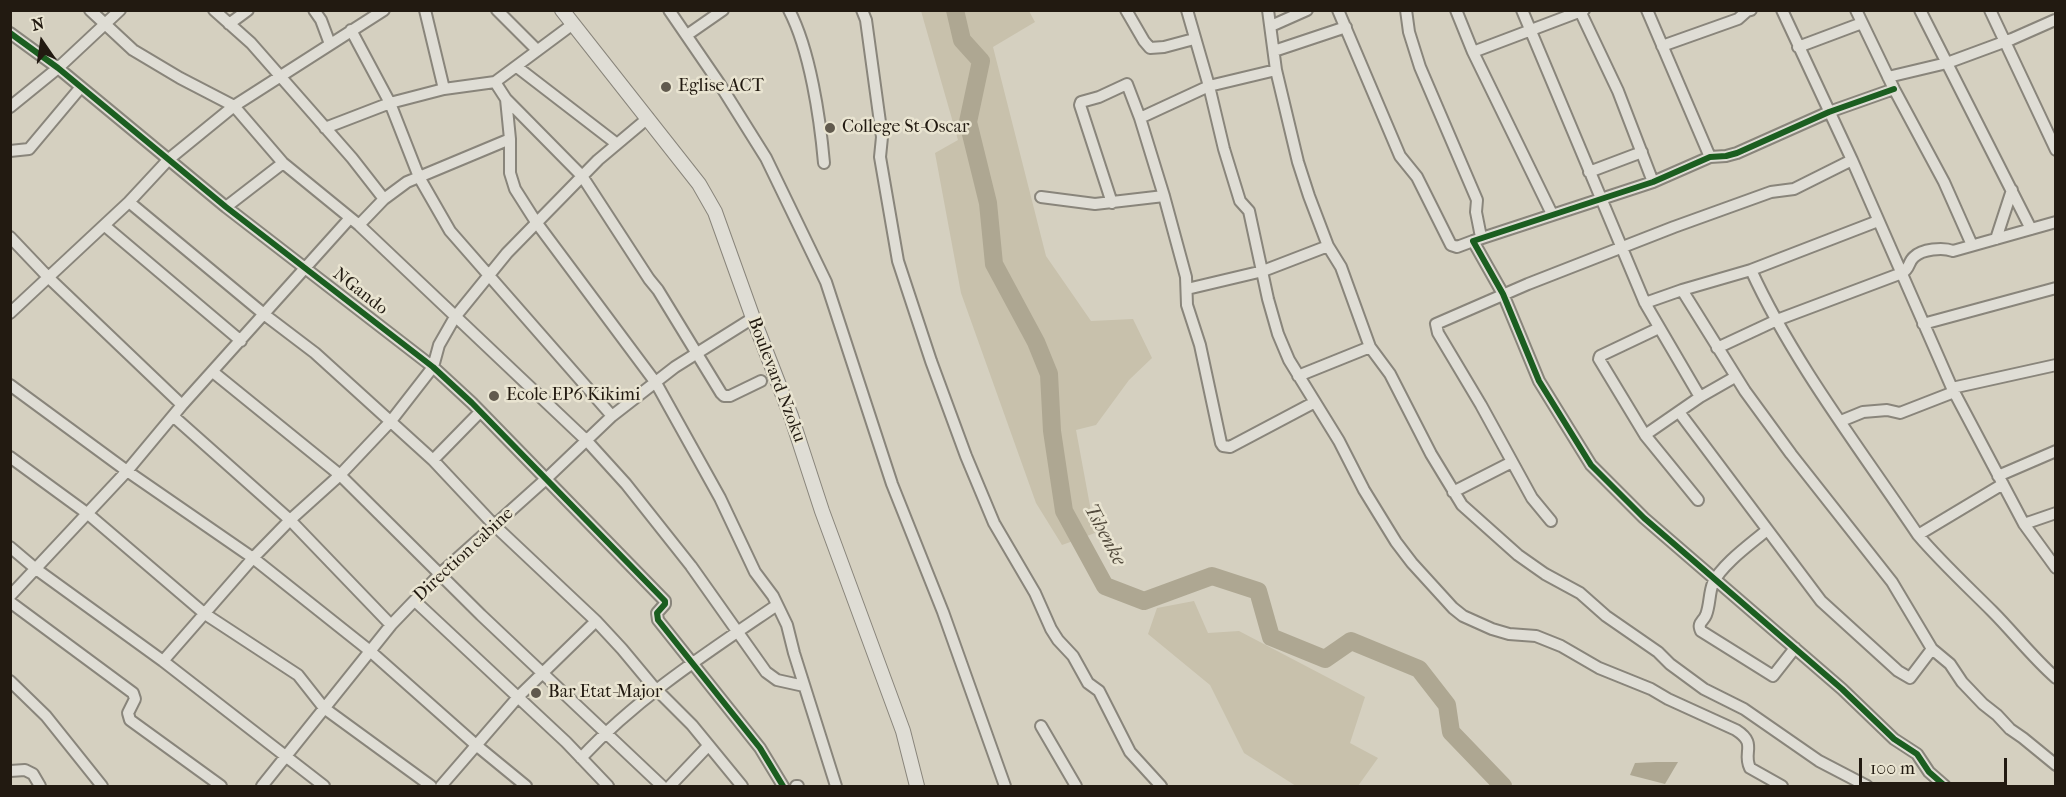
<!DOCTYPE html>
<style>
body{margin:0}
#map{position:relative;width:2066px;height:797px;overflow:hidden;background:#d5d0c0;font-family:"IM FELL French Canon",serif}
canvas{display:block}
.frame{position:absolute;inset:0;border:12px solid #221a11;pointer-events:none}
.north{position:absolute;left:12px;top:12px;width:60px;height:60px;-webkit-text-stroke:4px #e9e4d1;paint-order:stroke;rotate:347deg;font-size:16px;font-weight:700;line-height:24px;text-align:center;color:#221a11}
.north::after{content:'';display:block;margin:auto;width:21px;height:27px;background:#221a11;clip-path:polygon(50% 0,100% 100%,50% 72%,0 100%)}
.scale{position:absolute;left:1859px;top:758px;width:148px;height:27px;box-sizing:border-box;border:3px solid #221a11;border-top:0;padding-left:8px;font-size:18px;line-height:21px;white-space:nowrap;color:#221a11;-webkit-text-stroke:4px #e9e4d1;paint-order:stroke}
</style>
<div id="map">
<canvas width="2066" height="797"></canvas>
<div class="frame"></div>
<div class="north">N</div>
<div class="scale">100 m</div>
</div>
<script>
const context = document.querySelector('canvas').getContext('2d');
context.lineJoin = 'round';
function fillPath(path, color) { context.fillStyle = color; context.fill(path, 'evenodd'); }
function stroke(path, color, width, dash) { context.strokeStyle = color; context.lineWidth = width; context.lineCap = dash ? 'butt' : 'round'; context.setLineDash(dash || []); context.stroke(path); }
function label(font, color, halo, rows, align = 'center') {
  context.font = font + ' "IM FELL French Canon",serif'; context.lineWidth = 5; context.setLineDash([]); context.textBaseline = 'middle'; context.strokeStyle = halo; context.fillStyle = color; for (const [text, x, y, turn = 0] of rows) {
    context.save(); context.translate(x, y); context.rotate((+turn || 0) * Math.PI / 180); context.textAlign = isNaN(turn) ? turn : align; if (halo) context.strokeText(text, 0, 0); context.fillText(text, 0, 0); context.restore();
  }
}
fillPath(new Path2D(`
 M921 11H1029L1035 22 993 47 1046 256 1091 321 1133 319 1152 358 1129 380 1096 425 1076 430 1095 533 1062 545 1036 503 961 293 935 153 958 140Z
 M1194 601 1208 633 1239 631 1365 697 1350 743 1378 758 1358 786H1296L1244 753 1210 685 1148 634 1157 608Z`), '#c8c1ac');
fillPath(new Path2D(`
 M1656 762H1678L1665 784 1630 775 1635 763Z`), '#aea792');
stroke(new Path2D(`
 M955 10 962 40 981 61 968 122 988 203 994 264 1036 342 1049 374 1052 431 1064 511 1105 586 1144 601 1212 576 1258 591 1271 637 1325 659 1351 641 1419 669 1447 705 1451 732 1503 786`), '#aea792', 18);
const minor = new Path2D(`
 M90 10 133 50 180 78 234 106 283 163 359 225 587 441 626 484 691 566 766 672 777 680 804 686
 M214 10 251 43 352 158 384 199
 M314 10 321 20 330 44
 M425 10 444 89
 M497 10 537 50
 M669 10 719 83 766 158 826 282 892 484 943 612 1005 786
 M789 10C810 50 820 118 824 163
 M862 10 866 20 882 137 880 157 898 261 931 361 966 456 994 523 1035 593 1051 629 1058 640 1073 656 1088 683 1099 691 1130 752 1161 786
 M1126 10 1144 41 1150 48 1164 47 1194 39
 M1187 10 1209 86 1224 149 1240 201 1249 211 1268 299 1278 334 1289 360 1339 441 1364 490 1396 542 1412 563 1453 608 1463 616 1492 629 1509 634 1536 636 1561 646 1599 668 1651 689 1668 699 1736 730C1758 744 1742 752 1750 768L1782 786
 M1268 10 1276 70 1298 162 1309 196 1328 246 1341 267 1370 347 1390 374 1431 454 1462 505 1518 555 1545 574 1580 593 1606 616 1658 652 1670 664 1704 689 1744 709 1819 761 1867 786
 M1338 10 1400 156 1417 177 1451 245 1457 247 1473 241
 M1406 10 1409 32 1420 67 1477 200 1476 212 1481 237
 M1456 10 1473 52 1552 214
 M1522 10 1645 303 1700 397
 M1647 10 1710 157
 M1782 10 1852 160 1952 388 2024 524 2056 568
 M1856 10 1894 89 1944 182 1972 245
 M1920 10 2031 229
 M1990 10 2056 150
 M1581 13 1618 91 1653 182
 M229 24 248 10
 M1271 26 1307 10
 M351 30 390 103 419 177 450 231 612 416
 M10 33 58 68 226 207 433 367 472 403 665 601V604L657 613 658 620 760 748 783 786
 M687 35 723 10
 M1662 46 1738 19 1747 11 1751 10
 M1798 47 1862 23
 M1274 51 1346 27
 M1473 52 1584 10
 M517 67 617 144
 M1888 77 1947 63 2012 39 2055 20
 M495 82 506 99 582 176 649 279 658 290 721 393 724 396H730L761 381
 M1894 89 1829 112 1737 153 1726 156 1710 157 1653 182 1473 241 1503 294 1539 381 1591 465 1644 518 1842 689 1894 739 1917 754 1929 772 1945 786
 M506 99 510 139V173L515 189 536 222 656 383 720 498 755 572 773 596 787 625 794 653 836 786
 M10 107 58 68 120 10
 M1140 118 1209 86 1276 70
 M325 128 390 103 444 89 495 82 573 24
 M10 151 29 149 81 87
 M1589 172 1642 152
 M1041 197 1095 204 1164 196
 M129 202 265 315 315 353 433 460 494 525 596 621 622 649 652 685 692 725 742 786
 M1112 203 1080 105 1081 102 1099 97 1127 84 1140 118 1164 196 1186 277 1187 305 1200 345 1221 443 1223 446 1230 447 1315 402
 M226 207 283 163
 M359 225 384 199 407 182 510 139
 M105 226 241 341
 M10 237 49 278 182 405
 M1996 239 2012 190
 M1751 270C1793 362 1861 450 1918 535 1941 562 1967 586 1992 611 2014 633 2032 657 2056 678
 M1187 289 1263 271 1328 246
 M1645 303 1682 290 1751 270 1878 221
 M10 313 129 202 169 159 234 106 384 10
 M1923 324 2056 288
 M1659 328 1600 356 1599 359 1645 435 1700 397 1735 377
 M1717 348 1777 320 1902 273C1910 269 1908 262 1914 257 1922 249 1943 247 1953 251L2056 222
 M213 372 340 475 481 615 662 786
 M1298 376 1370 347
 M10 385 127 471 253 558 370 651 476 745 526 786
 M1952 388 2056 365
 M1679 412 1821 601 1898 671 1910 678 1932 649 1892 582 1791 454 1745 391 1682 290
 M173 416 290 520 391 625
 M1841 421 1863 412 1887 410 1900 413 1954 392
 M1645 435 1698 500
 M10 457 88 514 205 614 298 675 324 708 431 786
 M433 460 480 412
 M1998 476 2056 451
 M1453 492 1512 462
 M1551 521 1532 498 1481 405 1438 333 1436 324 1528 284 1674 227 1771 192 1794 189 1852 160
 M2024 524 2056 513
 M1767 530C1752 543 1722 564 1713 583 1709 593 1710 605 1706 615 1703 622 1697 623 1701 631L1773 676 1795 648
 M1918 535 2003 484
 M10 547 36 569 163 661 324 786
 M10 596 127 471 182 405 350 218
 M415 601 566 742 608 786
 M10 602 133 693 135 699 128 713 130 720 221 786
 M1932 649 1950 664 1962 682 1983 704 1997 715 2010 729 2023 738 2056 765
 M163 661 253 558 290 520 340 475 391 421 433 367 439 345 455 317 507 253 598 160 648 118
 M10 681 46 716 102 786
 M1041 726 1076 786
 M581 758C638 697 708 652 777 605
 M10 771 25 770 33 774 40 786
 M262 786 391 625 441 573 546 479 612 416 675 367 753 318
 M441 786 518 697 596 621
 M670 786 708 746
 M796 786H798`);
const tertiary = new Path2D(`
 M562 10 699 184 715 212 753 318 791 416 822 511 903 731 917 786`);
stroke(minor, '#89857b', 14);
stroke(tertiary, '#89857b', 16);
stroke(minor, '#dfddd5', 10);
stroke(tertiary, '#dfddd5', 14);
stroke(new Path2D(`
 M10 33 58 68 226 207 433 367 472 403 665 601V604L657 613 658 620 760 748 783 786
 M1894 89 1829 112 1737 153 1726 156 1710 157 1653 182 1473 241 1503 294 1539 381 1591 465 1644 518 1842 689 1894 739 1917 754 1929 772 1945 786`), '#1b5e20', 6);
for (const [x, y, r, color] of [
 [666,87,6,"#615a4e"],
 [830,128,6,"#615a4e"],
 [494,396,6,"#615a4e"],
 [536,693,6,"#615a4e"]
]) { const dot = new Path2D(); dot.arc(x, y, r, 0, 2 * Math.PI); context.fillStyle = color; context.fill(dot); stroke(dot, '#e9e4d1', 2); }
label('18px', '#221a11', '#e9e4d1', [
 ["Eglise ACT",678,87],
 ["College St-Oscar",842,128],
 ["Ecole EP6 Kikimi",506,396],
 ["Bar Etat-Major",548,693]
], 'left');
label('18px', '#221a11', '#e9e4d1', [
 ["NGando",360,292,38],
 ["Boulevard Nzoku",776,380,69],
 ["Direction cabine",464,555,-43]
]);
label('italic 20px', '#534b3d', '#e9e4d1', [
 ["Tshenke",1104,535,62]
]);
</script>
